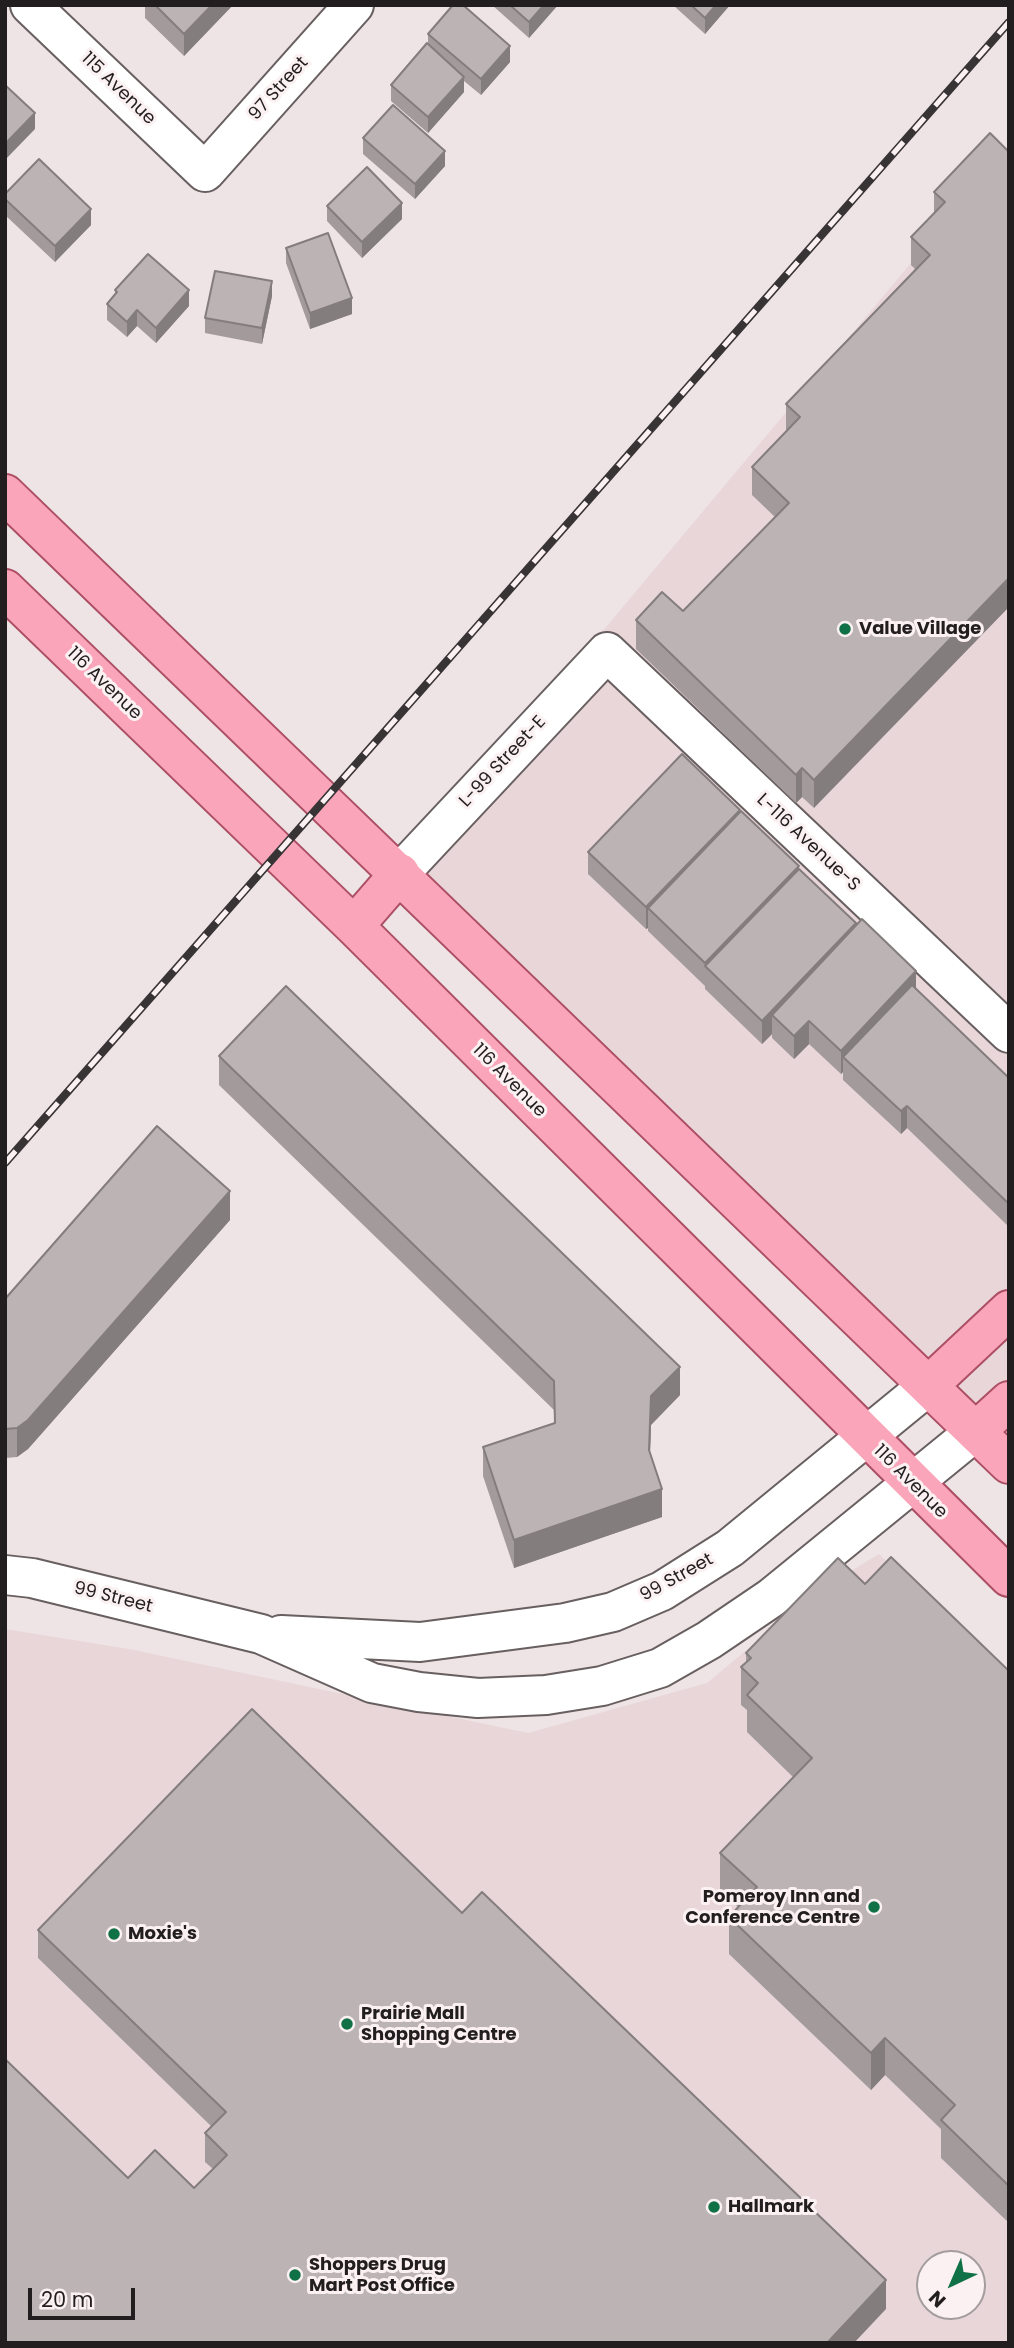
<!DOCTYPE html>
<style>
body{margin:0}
#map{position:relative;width:1014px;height:2348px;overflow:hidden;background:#eee4e5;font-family:Poppins,sans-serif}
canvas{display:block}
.frame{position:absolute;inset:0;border:7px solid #221e1f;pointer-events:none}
.north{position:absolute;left:916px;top:2250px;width:70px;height:70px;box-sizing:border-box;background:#fbf1f2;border:2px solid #a49d9e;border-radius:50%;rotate:224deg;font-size:19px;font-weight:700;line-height:28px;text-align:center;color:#221e1f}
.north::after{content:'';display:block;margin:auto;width:24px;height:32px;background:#107147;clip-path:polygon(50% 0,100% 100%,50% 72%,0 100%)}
.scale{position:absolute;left:28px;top:2288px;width:107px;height:32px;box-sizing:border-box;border:4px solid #221e1f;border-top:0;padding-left:9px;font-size:21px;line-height:24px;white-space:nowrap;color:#221e1f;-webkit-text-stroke:5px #fbf1f2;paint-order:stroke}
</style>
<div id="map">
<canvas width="1014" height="2348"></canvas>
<div class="frame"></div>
<div class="north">N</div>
<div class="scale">20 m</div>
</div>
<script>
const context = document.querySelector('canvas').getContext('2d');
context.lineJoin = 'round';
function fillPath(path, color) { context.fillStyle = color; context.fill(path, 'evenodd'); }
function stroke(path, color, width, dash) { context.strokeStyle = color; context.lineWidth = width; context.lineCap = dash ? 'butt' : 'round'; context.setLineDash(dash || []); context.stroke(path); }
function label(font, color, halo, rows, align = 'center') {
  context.font = font + ' Poppins,sans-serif'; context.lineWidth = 6; context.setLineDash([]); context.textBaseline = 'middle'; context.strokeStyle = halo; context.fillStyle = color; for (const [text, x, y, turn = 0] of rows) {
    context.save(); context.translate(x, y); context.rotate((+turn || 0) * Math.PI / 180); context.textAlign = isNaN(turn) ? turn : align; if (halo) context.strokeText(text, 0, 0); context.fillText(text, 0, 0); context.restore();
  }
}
fillPath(new Path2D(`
 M1009 146V1464L400 873Z
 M879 1554 1009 1682V2343H5V1629L129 1649 528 1733 707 1683 816 1592ZM930 2264H972V2306H930Z`), '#e9d6d9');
const minor = new Path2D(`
 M30 5 205 172 354 5
 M400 873 607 652 1009 1033
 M5 1575 32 1578 261 1634 372 1683 419 1692 478 1698 546 1695 602 1686 660 1668 709 1640 771 1598 976 1431
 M281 1635 420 1642 565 1623 613 1612 662 1591 730 1548 929 1385`);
const major = new Path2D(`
 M5 494 1009 1464
 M5 589 354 926 1009 1577
 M354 926 400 873
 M929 1385 1009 1310
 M976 1431 1009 1401`);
stroke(minor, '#685f60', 42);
stroke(major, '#ac4f65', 42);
stroke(minor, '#fff', 38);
stroke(major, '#faa5b9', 38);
const rail = new Path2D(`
 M5 1163 1009 22`);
stroke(rail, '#383435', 8);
stroke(rail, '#fbf1f2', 5, [16]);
fillPath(new Path2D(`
 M145 5H233L184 56 145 18Z
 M492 5H558L529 38Z
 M673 5H730L705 34Z
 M428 34 510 62 481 95 464 81V92L428 133 391 101V85L428 44Z
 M990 133 814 808 802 797 796 803 636 649V620L683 611 775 517 752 495V467L786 432V404L915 269 911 265V237L934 214V192Z
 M363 138 445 166 415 199 363 154Z
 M5 194 91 225 55 262 5 215Z
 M327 206 402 219 362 258 327 221Z
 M286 248 352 314 310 329 286 263Z
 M115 290 189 306 156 343 137 326 127 337 107 320V304L115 295Z
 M272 296 262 344 205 333V318Z
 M740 812 856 925 916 989 1009 1078V1227L907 1128 901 1134 843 1080V1072L841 1074 809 1044 794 1059 772 1038V1034L762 1044 705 989V986L648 931V928L646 929 588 874V852Z
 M1009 922V953L1007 952V923Z
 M219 1056 680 1395 651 1425 650 1453 662 1517 514 1568 483 1476V1447L554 1423V1410L219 1085Z
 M230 1220 28 1449 17 1457 5 1458V1299Z
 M865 1584 1009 1671V2223L941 2158V2129L885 2075 871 2090 729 1954V1917L738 1907 720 1890V1853L793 1777 747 1732V1710L741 1705V1667L746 1662V1653Z
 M462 1913 886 2309 128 2178 194 2188 213 2169 205 2162V2133L211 2126 38 1958V1930Z`), '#a29a9b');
fillPath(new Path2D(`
 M212 5H233L184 56V34Z
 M544 5H558L529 38V22Z
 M716 5H730L705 34V18Z
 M510 46V62L481 95V79Z
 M464 77V92L428 133V117Z
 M35 113V129L5 160V144Z
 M445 151V166L415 199V184Z
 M402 203V219L362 258V242Z
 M91 209V225L55 262V246Z
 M272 281V296L262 344V328Z
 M189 290V306L156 343V328Z
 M352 298V314L310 329V313Z
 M137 310V326L127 337V322Z
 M1009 578V607L814 808V780Z
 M802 768V797L796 803V775Z
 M740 810V833L648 908V928L646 929V907Z
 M799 866V889L705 967V963Z
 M856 923V946L772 1015V1034L762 1044V1021Z
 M916 971V994L843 1057V1072L841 1074V1051Z
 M809 1021V1044L794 1059V1036Z
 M907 1106V1128L901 1134V1111Z
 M230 1191V1220L28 1449 17 1457V1428Z
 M680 1367V1395L651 1425 649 1479 651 1396Z
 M662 1489V1517L514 1568V1540Z
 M885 2038V2075L871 2090V2053Z
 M886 2280V2309L854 2343H827Z`), '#847d7e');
const building = new Path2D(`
 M155 5H212L184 34Z
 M453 5H463L510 46 481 79 428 34Z
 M510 5H544L529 22Z
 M691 5H716L705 18Z
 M427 43 464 77 428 117 391 85Z
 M5 85 35 113 5 144Z
 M393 105 445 151 415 184 363 138Z
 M990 133 1009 152V578L814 780 802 768 796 775 636 620 662 592 683 611 789 503 752 467 800 417 786 404 930 255 911 237 945 202 934 192Z
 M39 159 91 209 55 246 5 199V194Z
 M367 167 402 203 362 242 327 206Z
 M328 233 352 298 310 313 286 248Z
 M148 254 189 290 156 328 137 310 127 322 107 304 117 292 115 290Z
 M215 271 272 281 262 328 205 318Z
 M682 754 740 810 646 907 588 852Z
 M741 811 799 866 705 963 648 908Z
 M799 869 856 923 762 1021 705 966Z
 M862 919 916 971 841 1051 809 1021 794 1036 772 1015Z
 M912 985 1009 1078V1204L907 1106 901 1111 843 1057Z
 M286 986 680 1367 651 1396 649 1450 662 1489 514 1540 483 1447 555 1423 554 1381 219 1056Z
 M157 1126 230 1191 28 1420 17 1428 5 1429V1299Z
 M891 1557 1009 1671V2186L941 2120 955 2105 885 2038 871 2053 729 1917 757 1887 720 1853 812 1758 747 1695 758 1683 741 1667 751 1658 746 1653 838 1558 865 1584Z
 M252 1709 462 1913 482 1892 886 2280 827 2343H5V2061L6 2060 128 2178 155 2150 194 2188 227 2155 205 2133 226 2112 38 1930Z`);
fillPath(building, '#bcb3b4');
stroke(building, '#847d7e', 2);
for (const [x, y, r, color] of [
 [845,629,7,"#107147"],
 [874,1907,7,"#107147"],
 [114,1934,7,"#107147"],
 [347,2024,7,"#107147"],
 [714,2207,7,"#107147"],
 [295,2275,7,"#107147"]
]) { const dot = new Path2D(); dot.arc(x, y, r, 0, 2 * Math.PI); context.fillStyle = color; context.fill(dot); stroke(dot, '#fbf1f2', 2.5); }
label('18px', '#221e1f', '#fbf1f2', [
 ["115 Avenue",118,89,44],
 ["97 Street",279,89,-48],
 ["116 Avenue",104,684,44],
 ["L-99 Street-E",503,762,-47],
 ["L-116 Avenue-S",808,843,43],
 ["116 Avenue",509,1081,45],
 ["116 Avenue",910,1482,45],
 ["99 Street",677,1578,-29],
 ["99 Street",113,1598,14]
]);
label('bold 18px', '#221e1f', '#fbf1f2', [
 ["Value Village",859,629],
 ["Pomeroy Inn and",860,1897,"right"],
 ["Conference Centre",860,1918,"right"],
 ["Moxie's",128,1934],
 ["Prairie Mall",361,2014],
 ["Shopping Centre",361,2035],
 ["Hallmark",728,2207],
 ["Shoppers Drug",309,2265],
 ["Mart Post Office",309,2286]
], 'left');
</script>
